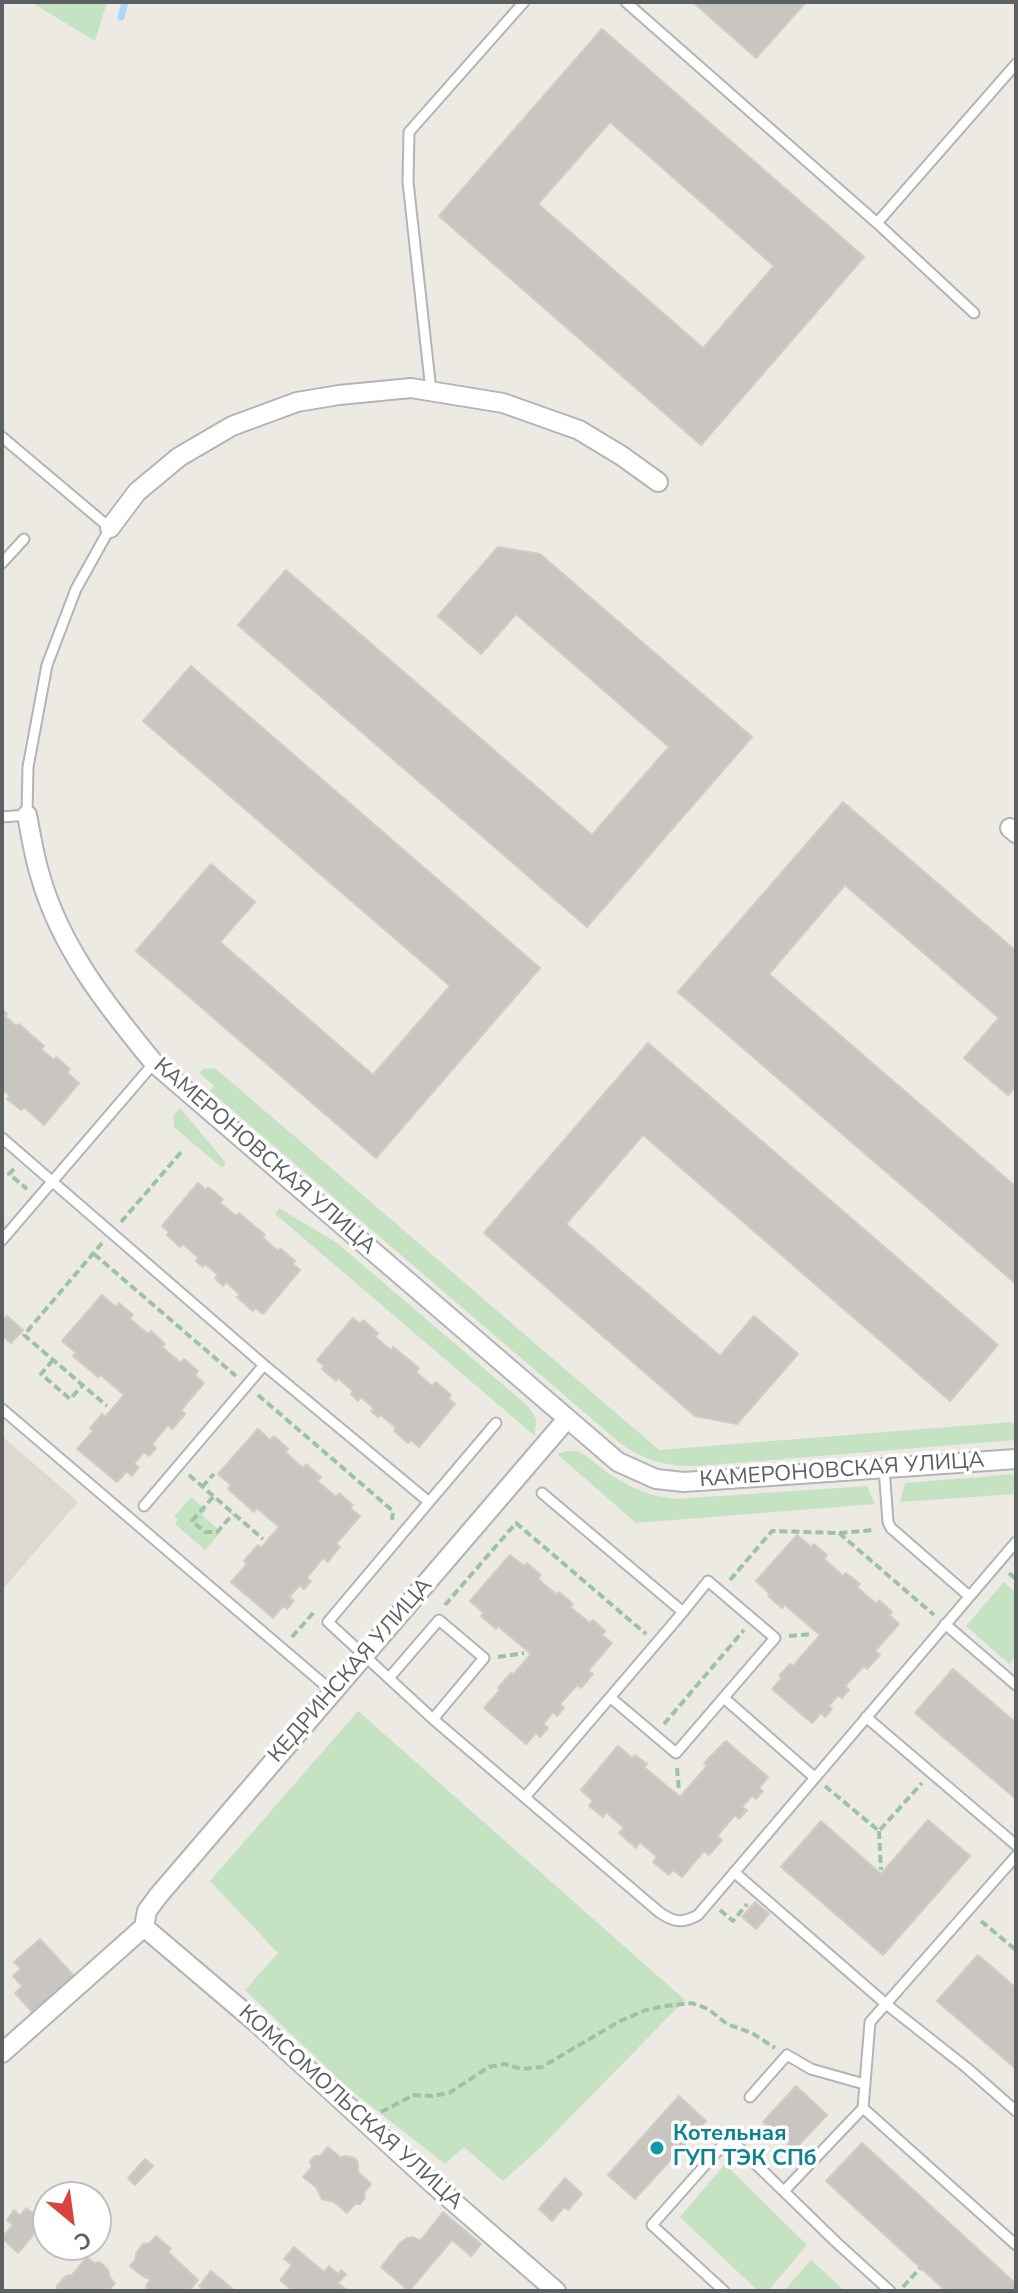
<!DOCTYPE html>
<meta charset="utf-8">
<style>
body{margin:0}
#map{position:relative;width:1018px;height:2293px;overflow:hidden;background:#edeae4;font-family:"Nunito Sans",sans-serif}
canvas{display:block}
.frame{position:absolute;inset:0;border:4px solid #5c6063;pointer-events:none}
.north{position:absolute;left:32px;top:2181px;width:80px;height:80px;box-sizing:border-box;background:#fff;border:2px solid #bebfc1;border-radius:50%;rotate:151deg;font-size:22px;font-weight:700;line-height:32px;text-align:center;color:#5c6063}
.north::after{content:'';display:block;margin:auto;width:28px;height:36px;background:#d8423f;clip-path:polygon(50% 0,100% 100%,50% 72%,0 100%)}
</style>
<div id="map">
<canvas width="1018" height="2293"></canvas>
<div class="frame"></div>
<div class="north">С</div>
</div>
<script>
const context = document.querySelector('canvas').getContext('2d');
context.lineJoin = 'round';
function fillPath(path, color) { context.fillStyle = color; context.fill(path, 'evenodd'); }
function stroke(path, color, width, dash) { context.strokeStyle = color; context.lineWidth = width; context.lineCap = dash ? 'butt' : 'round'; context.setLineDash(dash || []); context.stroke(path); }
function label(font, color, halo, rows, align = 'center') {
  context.font = font + ' "Nunito Sans",sans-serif'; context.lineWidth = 7; context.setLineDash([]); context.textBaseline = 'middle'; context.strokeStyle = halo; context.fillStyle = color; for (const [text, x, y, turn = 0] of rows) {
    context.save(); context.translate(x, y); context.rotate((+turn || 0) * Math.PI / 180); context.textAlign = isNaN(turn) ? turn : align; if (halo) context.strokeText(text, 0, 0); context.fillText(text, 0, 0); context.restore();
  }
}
fillPath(new Path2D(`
 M2 1436 78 1502 2 1590Z`), '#ddd9d2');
fillPath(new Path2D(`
 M31 2H107L95 41Z
 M215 1068 659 1450 1011 1422 1016 1427V1440L698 1466C668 1467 645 1461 620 1443L210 1091 214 1086 199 1073 203 1069Z
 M180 1108 226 1163 222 1168 174 1127 173 1116Z
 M279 1208 337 1243 528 1406 536 1419 535 1436 275 1214Z
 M566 1451H577L585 1455 609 1474 634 1488 653 1495 675 1499 867 1486 875 1504 636 1523 557 1454Z
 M1016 1474V1494L900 1502 905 1483Z
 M191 1497 206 1510 202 1515 221 1532 205 1550 175 1524 178 1520 174 1517Z
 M1004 1582 1016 1593V1656L1009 1664 966 1626Z
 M358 1711 685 2000 540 2148 503 2181 464 2147 445 2164 348 2088 245 1990 278 1953 210 1881Z
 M725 2164 807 2245 768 2291H758L680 2217Z
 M811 2260 845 2291H784Z`), '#c5e2c3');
stroke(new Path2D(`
 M121 17 125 2`), '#abdaf6', 7);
const building = new Path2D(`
 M693 2H806L756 58Z
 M602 29 864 257 701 445 439 216ZM610 122 774 266 703 348 538 204Z
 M498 547 540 554 752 737 587 927 238 625 286 570 592 835 669 747 516 614 481 654 438 616Z
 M191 666 540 968 376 1158 136 951 211 864 255 902 220 942 373 1075 450 986 143 721Z
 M843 802 1016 951V1086L1008 1095 964 1058 999 1018 845 885 769 974 1016 1187V1284L678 992Z
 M2 1009 7 1014 5 1016 16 1026 19 1024 44 1046 41 1049 54 1060 56 1057 70 1069 67 1073 79 1083 44 1125 24 1107 21 1110 7 1099 10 1096 2 1089Z
 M648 1043 998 1345 950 1401 643 1135 566 1224 720 1356 754 1316 798 1354 737 1424 695 1416 484 1233Z
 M198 1183 206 1190 208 1187 223 1199 220 1203 236 1216 239 1213 265 1235 263 1238 278 1251 280 1248 295 1261 293 1264 300 1270 263 1314 255 1308 253 1311 237 1297 240 1295 226 1282 223 1286 215 1278 218 1275 205 1264 203 1267 196 1261 199 1258 183 1244 180 1247 167 1235 169 1232 162 1226Z
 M102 1295 116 1307 119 1303 133 1315 130 1319 148 1334 151 1331 165 1344 162 1347 181 1363 184 1359 198 1371 195 1375 204 1383 181 1410 185 1414 172 1429 168 1425 152 1444 156 1448 149 1456 144 1452 134 1464 139 1467 132 1476 127 1471 117 1482 77 1449 93 1431 90 1428 102 1414 105 1417 124 1395 101 1375 98 1377 73 1356 76 1353 62 1341Z
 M7 1316 23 1330 11 1343 2 1335V1322Z
 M353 1318 360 1324 363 1320 378 1333 375 1337 391 1350 393 1347 419 1368 416 1372 432 1386 436 1382 451 1395 448 1398 455 1404 419 1447 411 1440 408 1443 394 1431 396 1428 381 1415 378 1417 371 1411 374 1409 361 1397 358 1401 351 1394 353 1391 338 1378 336 1381 322 1369 324 1366 317 1360Z
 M258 1429 270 1440 274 1436 288 1449 285 1452 303 1468 306 1464 321 1477 317 1481 336 1497 339 1493 353 1505 350 1508 360 1516 336 1544 340 1547 328 1562 323 1558 307 1578 311 1581 304 1589 300 1585 289 1597 294 1601 287 1609 283 1606 273 1618 231 1582 247 1564 244 1561 258 1545 261 1548 279 1527 257 1508 254 1512 228 1489 231 1485 218 1474Z
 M797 1535 811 1547 814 1544 827 1555 824 1559 843 1576 846 1573 860 1584 857 1587 876 1604 879 1600 892 1612 889 1615 899 1624 875 1651 880 1655 867 1669 864 1666 845 1686 849 1690 842 1698 838 1695 829 1706 832 1709 825 1717 821 1713 812 1723 772 1689 782 1678 779 1676 790 1664 793 1666 820 1635 785 1605 782 1608 768 1596 770 1594 756 1581Z
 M510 1555 524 1566 527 1563 541 1575 538 1579 557 1595 559 1592 573 1604 570 1607 590 1623 593 1620 605 1631 602 1635 612 1643 588 1671 593 1674 581 1688 577 1685 560 1704 564 1708 557 1716 553 1712 543 1724 548 1728 540 1737 536 1733 526 1744 484 1708 500 1690 498 1688 511 1673 513 1675 531 1654 498 1626 496 1629 481 1616 484 1613 470 1601Z
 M953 1669 1016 1723V1799L915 1713Z
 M726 1741 768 1777 759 1788 763 1791 756 1799 752 1796 742 1807 747 1810 739 1819 735 1815 717 1836 722 1840 709 1855 704 1851 682 1877 673 1870 669 1875 653 1862 657 1857 640 1842 636 1848 619 1833 624 1828 606 1812 603 1817 589 1806 593 1801 581 1790 618 1746 632 1758 635 1755 647 1764 644 1767 680 1797 707 1766 704 1763Z
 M928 1820 970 1856 883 1955 781 1867 821 1821 881 1874Z
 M755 1902 769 1914 756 1929 742 1917Z
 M40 1939 74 1976 33 2013 15 1993 22 1986 13 1976 21 1969 14 1962Z
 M978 1955 1016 1988V2069L937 2001Z
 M796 2086 827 2115 794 2150 763 2122Z
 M679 2096 706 2121 635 2199 608 2175Z
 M862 2143 1016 2284V2291H946L826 2181Z
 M328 2147 341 2158 345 2156 355 2158 358 2162V2172L371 2184 364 2193 365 2198 360 2204H355L347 2213 334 2202 322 2199 316 2187 303 2177 312 2167 310 2162 315 2156H320Z
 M145 2159 153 2166 135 2185 128 2178Z
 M565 2178 582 2194 568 2210 564 2207 552 2221 539 2209Z
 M26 2208 44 2222 18 2253 2 2238 13 2225 7 2220 14 2210 20 2216Z
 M443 2212 481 2244 471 2256 452 2240 409 2291 381 2267 400 2243 407 2238 413 2237 420 2241Z
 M156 2236 171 2249 168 2252 198 2280 189 2291H147L146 2285 150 2280 146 2277 145 2278 130 2266 136 2259V2253L143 2244 150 2243Z
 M294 2247 324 2272 329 2266 338 2274 341 2270 346 2274 338 2283 348 2291H293L280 2280 292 2265 284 2259Z
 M87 2257 94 2263 100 2262 108 2270 110 2278 115 2283 108 2291H57V2286L66 2276 72 2275Z
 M211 2271 235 2291H205L199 2286Z`);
fillPath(building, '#c9c5c0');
stroke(building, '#d1ccc3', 2);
const service = new Path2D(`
 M626 2 877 223 974 313
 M877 223 1016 64
 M431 391 408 182 409 132 524 2
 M2 437 110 528 76 589 47 665 28 767 27 815 2 817
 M2 563 24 539
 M2 1138 264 1365 429 1502 328 1622 433 1719 659 1912C673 1922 682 1924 698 1915L1016 1542
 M2 1240 154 1063
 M2 1409 333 1692
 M884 1468 888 1522 891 1528 969 1596
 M429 1502 496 1423
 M144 1506 264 1365
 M945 1624 1016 1685
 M389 1678 439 1620 484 1658 433 1719
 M611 1698 676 1753 775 1638 708 1581 683 1612
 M724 1698 814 1777
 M866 1717 1016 1845
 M525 1797 683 1612 542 1493
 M734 1872 886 2004 967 2068 1016 2111
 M750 2097 787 2055 811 2069 864 2084
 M863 2108 1016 2245
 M784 2191 863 2108 870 2022 1016 1856
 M724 2291 652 2225 729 2138 837 2243 890 2291`);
const minor = new Path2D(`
 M110 528 137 492 179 457 232 426 297 402 339 395 411 388 503 403 579 430 622 456 658 482
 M27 815C31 835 34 856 40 875 60 947 107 1006 154 1063L618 1462 656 1479 684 1482 1016 1459
 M1010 828 1016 833
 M144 1927 147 1911 158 1896 567 1419
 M144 1927 258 2024 434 2185 556 2291
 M2 2053 144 1927`);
stroke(service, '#b1b4b8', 13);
stroke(minor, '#b1b4b8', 22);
stroke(new Path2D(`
 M14 1169 9 1174 27 1189
 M121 1222 182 1151
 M102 1243 24 1335 107 1406
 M94 1254 236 1376
 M53 1360 41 1374 70 1399 83 1385
 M258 1395 393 1511 392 1520
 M189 1475 263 1539
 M202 1487 214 1474
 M213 1497 192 1521 205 1532H217L233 1514
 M839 1533 934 1615
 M1009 1573 1016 1579
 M730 1580 772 1531 839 1533 874 1530
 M445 1605 516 1523 646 1634
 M789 1636 813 1634
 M292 1637 314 1612
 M498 1657 524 1653
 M664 1724 744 1630
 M677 1768 679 1791
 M825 1786 879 1831 922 1783
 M879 1831 881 1870
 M720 1910 733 1921 747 1904
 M981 1921 1016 1950
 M381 2112 414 2095 432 2096 449 2093 489 2067 505 2064 521 2069 542 2067 620 2021 646 2010 665 2006 692 2003 708 2009 727 2024 752 2033 775 2048
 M903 2287 920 2268`), '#9cc3a5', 4, [8, 4]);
stroke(service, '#fff', 9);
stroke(minor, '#fff', 18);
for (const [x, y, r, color] of [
 [657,2148,8,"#0f9aa8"]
]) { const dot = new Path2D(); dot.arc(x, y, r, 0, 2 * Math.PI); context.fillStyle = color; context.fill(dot); stroke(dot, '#fff', 3); }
label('22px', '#5c6063', '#fff', [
 ["КАМЕРОНОВСКАЯ УЛИЦА",264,1157,41],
 ["КАМЕРОНОВСКАЯ УЛИЦА",842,1471,-4],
 ["КЕДРИНСКАЯ УЛИЦА",351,1671,-49],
 ["КОМСОМОЛЬСКАЯ УЛИЦА",350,2108,42]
]);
label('bold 22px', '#0d838f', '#fff', [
 ["Котельная",673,2135],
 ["ГУП ТЭК СПб",673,2160]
], 'left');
</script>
